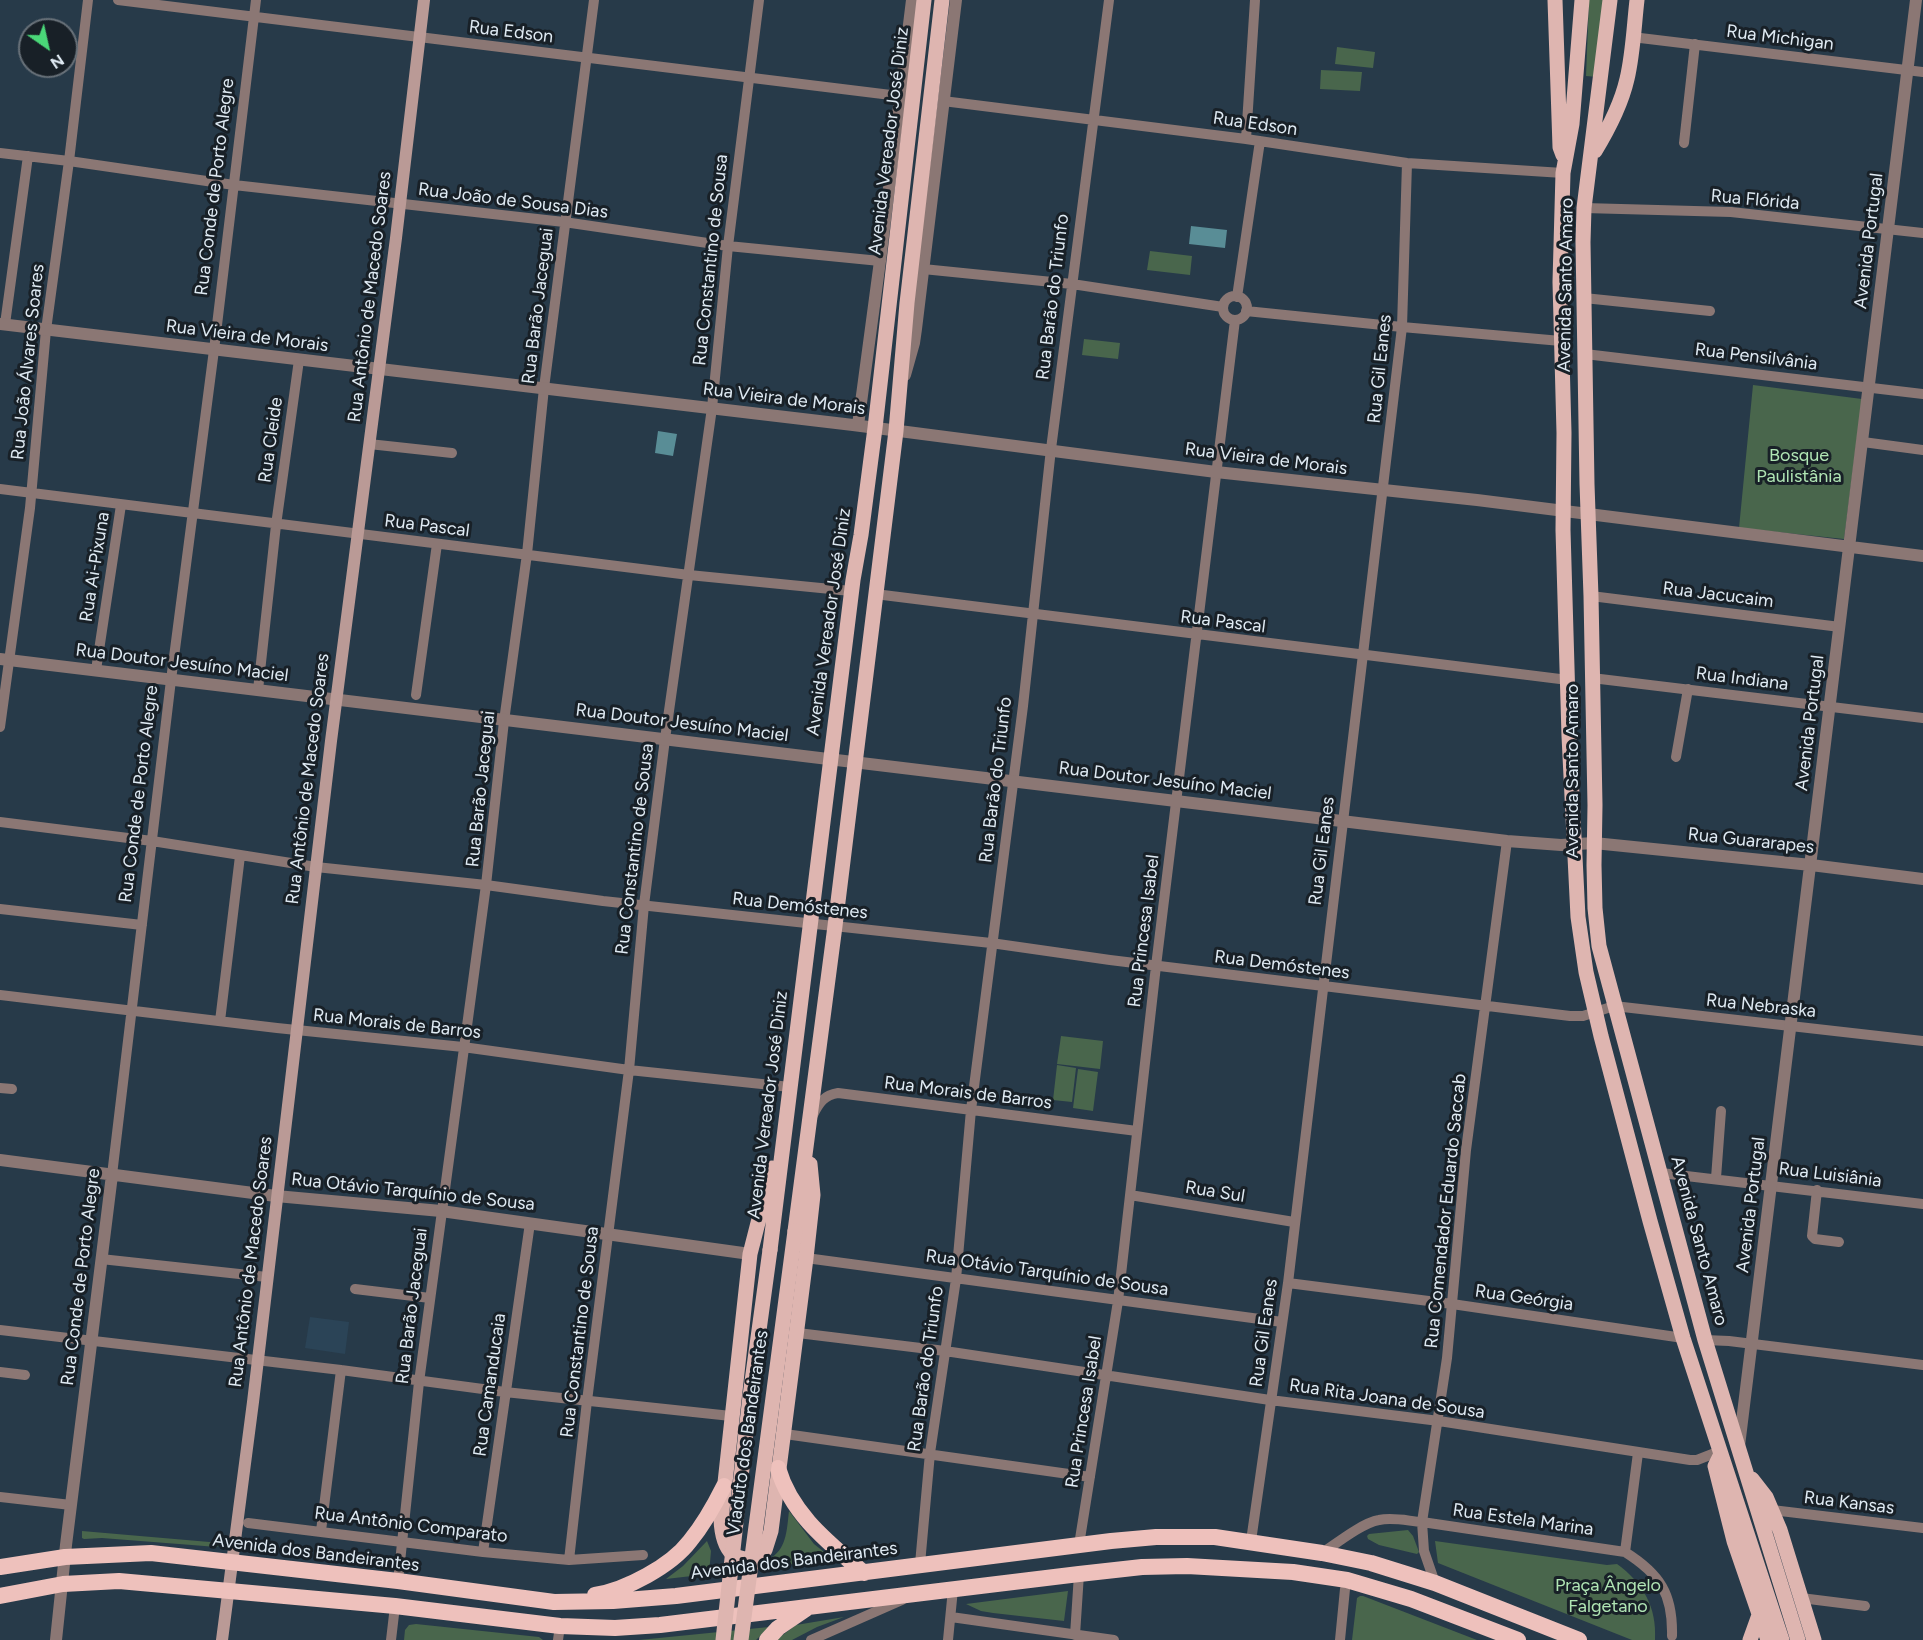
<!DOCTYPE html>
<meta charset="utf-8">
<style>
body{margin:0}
#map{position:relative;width:1923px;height:1640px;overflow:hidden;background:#273a49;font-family:Figtree,sans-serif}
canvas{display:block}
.north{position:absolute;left:18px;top:18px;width:60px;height:60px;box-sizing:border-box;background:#182027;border:2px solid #687179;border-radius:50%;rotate:146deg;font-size:16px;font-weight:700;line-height:24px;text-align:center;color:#dfeaf3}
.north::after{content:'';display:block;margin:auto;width:21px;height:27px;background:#4ad778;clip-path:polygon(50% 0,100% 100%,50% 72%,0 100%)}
</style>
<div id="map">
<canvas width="1923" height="1640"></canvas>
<div class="north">N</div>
</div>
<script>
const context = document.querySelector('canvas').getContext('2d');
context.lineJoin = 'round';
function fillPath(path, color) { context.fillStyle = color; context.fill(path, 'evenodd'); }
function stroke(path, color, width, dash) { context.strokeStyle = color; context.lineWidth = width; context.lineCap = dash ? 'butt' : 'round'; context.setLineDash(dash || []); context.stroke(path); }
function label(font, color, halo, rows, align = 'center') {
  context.font = font + ' Figtree,sans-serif'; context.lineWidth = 6; context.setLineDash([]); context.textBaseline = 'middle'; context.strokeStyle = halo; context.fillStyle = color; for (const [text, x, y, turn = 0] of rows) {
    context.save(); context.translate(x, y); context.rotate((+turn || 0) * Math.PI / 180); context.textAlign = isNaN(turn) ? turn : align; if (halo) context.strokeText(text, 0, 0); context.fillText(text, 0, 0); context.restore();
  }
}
fillPath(new Path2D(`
 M310 1317 349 1322 345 1354 305 1348Z`), '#2b4457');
fillPath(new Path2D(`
 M1589 0H1604L1598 77 1586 76Z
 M1337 47 1375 52 1373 68 1335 64Z
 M1321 70 1362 72 1360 91 1320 89Z
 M1150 251 1192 256 1190 275 1147 270Z
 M1084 339 1120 343 1118 359 1082 355Z
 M1753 385 1862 399 1844 539 1739 528Z
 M1061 1036 1103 1041 1100 1069 1057 1064Z
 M1057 1065 1076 1068 1072 1102 1053 1100Z
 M1078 1069 1098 1072 1093 1111 1073 1108Z
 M789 1511 814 1544 833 1559 771 1567 772 1557C787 1548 787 1527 789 1511Z
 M1408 1530 1413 1536 1419 1552 1417 1554 1379 1545 1368 1539 1367 1536 1369 1534Z
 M82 1531 221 1543 217 1547 102 1538 84 1539 82 1538Z
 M707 1541 711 1551 709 1574 666 1579 683 1566Z
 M1435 1541 1607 1565 1617 1564C1643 1583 1657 1607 1655 1640H1632L1438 1563Z
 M1068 1591 1064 1621 993 1613 981 1611 966 1604Z
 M1360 1596H1363L1477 1640H1352L1357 1598Z
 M844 1617 817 1627 792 1640H776L796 1625Z
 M416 1624 539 1637 543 1640H404L405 1630 409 1625Z
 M769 1627 756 1640H639Z`), '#49664c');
fillPath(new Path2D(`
 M1191 226 1227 230 1225 248 1189 244Z
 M658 431 677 434 673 456 655 453Z`), '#598d96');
stroke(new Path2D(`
 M118 0 899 96
 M1632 37 1923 72
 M943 101 1246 139 1407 163 1563 173
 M1246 139 1255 0
 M1684 143 1695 44
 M0 153 69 161 234 185 564 222 728 246 880 261
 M1584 208 1731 212 1923 233
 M923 269 1072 284 1223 307
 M1223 308a12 12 0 1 1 24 0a12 12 0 1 1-24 0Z
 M1237 297 1260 141
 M1584 298 1710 311
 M1246 311 1402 327 1561 341
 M5 324 28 156
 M1585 354 1923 394
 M1863 442 1923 450
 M369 444 452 453
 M0 489 689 575 851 591
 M875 594 1568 680
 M1591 596 1840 627
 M96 670 121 505
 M1592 678 1923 718
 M258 690 276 525 299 360
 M416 695 437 544
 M0 727 30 508 46 330 69 161 88 0
 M1676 757 1688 689
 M0 822 152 841 316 867 486 885 603 901 991 943 1110 960 1570 1016H1583L1614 1006 1923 1041
 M0 909 142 925
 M0 995 277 1028 463 1047 629 1070 790 1087
 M220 1021 240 856
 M0 1088 12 1089
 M813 1115C819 1103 824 1095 838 1093L1137 1131
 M1661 1173 1923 1204
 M112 1175 171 680 214 350 256 0
 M1716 1178 1721 1111
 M1817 1190 1812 1236 1815 1239 1839 1242
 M1130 1195 1294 1222
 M806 1258 1282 1322
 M101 1259 267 1277
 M1288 1283 1452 1304 1683 1338
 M355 1289 430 1298
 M0 1330 341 1370 505 1392 731 1416
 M798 1333 945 1351 1270 1400 1439 1421 1690 1460H1697L1720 1451
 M1705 1340 1729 1341 1923 1365
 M0 1372 25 1375
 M785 1434 1090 1477
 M0 1497 71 1505
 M1772 1510 1923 1528
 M248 1523 483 1552 569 1560 643 1555
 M321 1531 341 1370
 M1251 1541 1288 1283 1402 327 1407 163
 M1079 1545 1118 1301 1156 966 1235 320
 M483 1552 530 1223
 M1625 1552 1638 1453
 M1322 1553C1337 1543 1362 1523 1379 1520 1393 1517 1408 1521 1422 1522L1625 1552C1660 1574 1673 1594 1672 1636
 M569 1560 587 1401 629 1070 644 905 665 739 712 408 728 246 759 0
 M920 1564 930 1453 956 1279 971 1110 1023 706 1051 449 1109 0
 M398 1581 419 1382 486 885 504 721 527 554 544 388 594 0
 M1435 1583 1424 1551 1422 1522 1447 1358 1466 1150 1507 841
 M1801 1598 1865 1606
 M951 1617 1114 1640
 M1075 1635 1079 1574
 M391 1640 395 1606
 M558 1640 560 1626
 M811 1640 902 1600
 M948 1640 953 1589
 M1340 1640 1345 1589`), '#8b7774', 10);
stroke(new Path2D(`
 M0 324 853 425 1216 472 1477 500 1923 556
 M905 375 914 343 916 329 956 0
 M858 425 880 261 912 0
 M0 659 1507 841 1561 845 1594 843 1811 865 1923 879
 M0 1160 276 1196 441 1211 750 1254
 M1739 1446 1916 0
 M56 1640 66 1545 112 1175`), '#8b7774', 12);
stroke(new Path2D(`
 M222 1640 253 1402 331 741 396 238 424 0`), '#ba9a96', 12);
stroke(new Path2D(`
 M1555 0 1560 147 1563 155
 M1582 0 1572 124 1563 173 1560 282 1564 433 1563 530 1569 736 1578 917 1586 972 1601 1036 1650 1221 1683 1338 1782 1640
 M1610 0 1584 208 1583 242 1587 484 1591 596 1595 805 1594 865 1595 908 1599 946 1705 1340 1798 1640
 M1595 151C1609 128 1621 105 1627 79 1633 54 1634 26 1637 0
 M772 1168 750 1254 721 1519C722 1547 735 1573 765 1550L771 1531 806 1258 813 1195 810 1164
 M795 1231 835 926 896 431 907 303 942 0
 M770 1250 853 580 861 535 875 428 924 0
 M1721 1454 1715 1466 1734 1541 1768 1640
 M1752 1479 1766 1497 1780 1530 1814 1640
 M1750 1640 1759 1615`), '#deb5b0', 15);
stroke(new Path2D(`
 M778 1468C791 1514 829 1543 864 1573
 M0 1567 65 1557 151 1553 398 1581 554 1602 613 1601 676 1596 1111 1541 1156 1537H1215L1322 1553 1371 1563 1435 1583 1579 1640
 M595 1595C626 1590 671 1566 690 1541 704 1524 714 1506 724 1486
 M0 1596 63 1584 119 1581 395 1606 560 1626 615 1628 660 1625 1079 1574 1142 1567 1187 1566 1293 1572 1347 1580 1411 1599 1518 1640
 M767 1640 778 1628 806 1609`), '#eec1bc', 16);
stroke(new Path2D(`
 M723 1640 750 1396 770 1250
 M741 1640 795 1231`), '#deb5b0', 15);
label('18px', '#dfeaf3', '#182027', [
 ["Rua Edson",511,32,7],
 ["Rua Michigan",1780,38,7],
 ["Rua Edson",1255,124,8],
 ["Avenida Vereador José Diniz",889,141,-83],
 ["Rua Conde de Porto Alegre",215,187,-83],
 ["Rua Flórida",1755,200,5],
 ["Rua João de Sousa Dias",513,201,7],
 ["Avenida Portugal",1869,241,-83],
 ["Rua Constantino de Sousa",711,260,-84],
 ["Avenida Santo Amaro",1566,285,-89],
 ["Rua Antônio de Macedo Soares",370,297,-83],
 ["Rua Barão do Triunfo",1053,297,-83],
 ["Rua Barão Jaceguai",538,306,-83],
 ["Rua Vieira de Morais",247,336,7],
 ["Rua Pensilvânia",1756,357,7],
 ["Rua João Álvares Soares",28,362,-84],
 ["Rua Gil Eanes",1380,369,-84],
 ["Rua Vieira de Morais",784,399,7],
 ["Rua Cleide",271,440,-82],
 ["Rua Vieira de Morais",1266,459,7],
 ["Rua Pascal",427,526,7],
 ["Rua Ai-Pixuna",95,567,-81],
 ["Rua Jacucaim",1718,595,7],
 ["Avenida Vereador José Diniz",829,622,-82],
 ["Rua Pascal",1223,622,7],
 ["Rua Doutor Jesuíno Maciel",182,663,7],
 ["Rua Indiana",1742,679,7],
 ["Rua Doutor Jesuíno Maciel",682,723,7],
 ["Avenida Portugal",1810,723,-83],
 ["Avenida Santo Amaro",1573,771,-90],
 ["Rua Antônio de Macedo Soares",308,779,-83],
 ["Rua Barão do Triunfo",996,780,-83],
 ["Rua Doutor Jesuíno Maciel",1165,781,7],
 ["Rua Barão Jaceguai",481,789,-84],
 ["Rua Conde de Porto Alegre",139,794,-83],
 ["Rua Guararapes",1751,841,6],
 ["Rua Constantino de Sousa",635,849,-83],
 ["Rua Gil Eanes",1322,851,-83],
 ["Rua Demóstenes",800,906,6],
 ["Rua Princesa Isabel",1144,931,-83],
 ["Rua Demóstenes",1282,965,7],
 ["Rua Nebraska",1761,1006,6],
 ["Rua Morais de Barros",397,1024,6],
 ["Rua Morais de Barros",968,1093,7],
 ["Avenida Vereador José Diniz",768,1105,-83],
 ["Rua Luisiânia",1830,1175,7],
 ["Rua Otávio Tarquínio de Sousa",413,1192,6],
 ["Rua Sul",1215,1192,9],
 ["Avenida Portugal",1751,1205,-83],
 ["Rua Comendador Eduardo Saccab",1446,1211,-84],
 ["Avenida Santo Amaro",1699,1241,75],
 ["Rua Antônio de Macedo Soares",251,1262,-83],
 ["Rua Otávio Tarquínio de Sousa",1047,1273,8],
 ["Rua Conde de Porto Alegre",81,1277,-83],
 ["Rua Geórgia",1524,1298,8],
 ["Rua Barão Jaceguai",412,1306,-83],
 ["Rua Constantino de Sousa",580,1332,-83],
 ["Rua Gil Eanes",1264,1333,-82],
 ["Rua Barão do Triunfo",926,1369,-82],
 ["Rua Camanducaia",490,1385,-82],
 ["Rua Rita Joana de Sousa",1387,1399,8],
 ["Rua Princesa Isabel",1084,1412,-81],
 ["Viaduto dos Bandeirantes",748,1433,-82],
 ["Rua Kansas",1849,1503,7],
 ["Rua Estela Marina",1523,1520,8],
 ["Rua Antônio Comparato",411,1525,7],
 ["Avenida dos Bandeirantes",316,1553,7],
 ["Avenida dos Bandeirantes",794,1561,-7]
]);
label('18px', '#b0e5b4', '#182027', [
 ["Bosque",1799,456],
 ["Paulistânia",1799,477],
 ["Praça Ângelo",1608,1586],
 ["Falgetano",1608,1607]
]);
</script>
